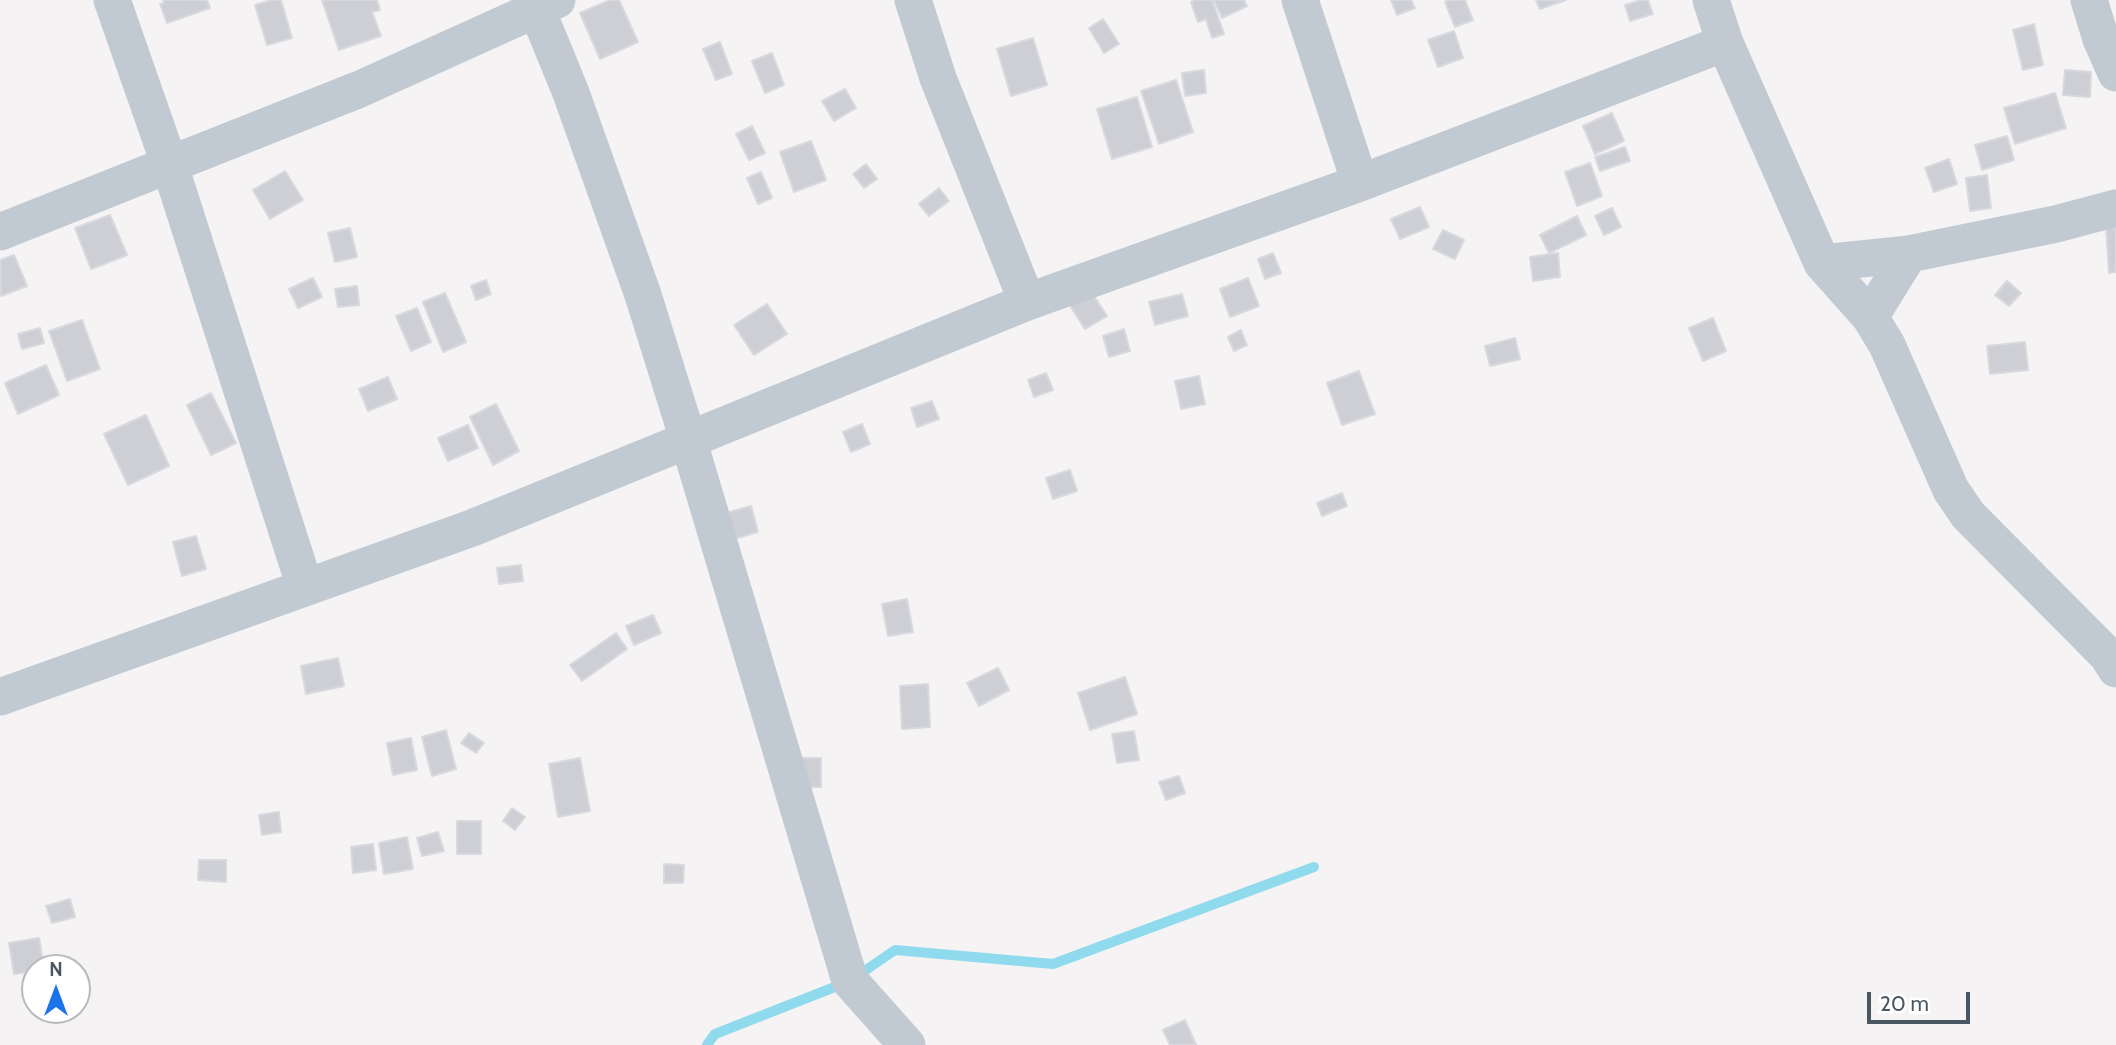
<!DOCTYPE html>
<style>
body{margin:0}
#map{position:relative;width:2116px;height:1045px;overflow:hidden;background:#f5f3f3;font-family:Cabin,sans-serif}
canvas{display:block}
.north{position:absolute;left:21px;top:954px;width:70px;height:70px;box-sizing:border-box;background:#fff;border:2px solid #b7bbc0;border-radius:50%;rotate:0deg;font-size:19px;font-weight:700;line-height:28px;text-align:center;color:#4a5661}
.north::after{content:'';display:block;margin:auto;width:24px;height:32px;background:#1a73e8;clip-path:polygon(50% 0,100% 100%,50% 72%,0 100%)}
.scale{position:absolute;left:1867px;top:992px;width:103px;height:32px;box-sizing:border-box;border:4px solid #4a5661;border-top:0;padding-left:9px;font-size:21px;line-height:24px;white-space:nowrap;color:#4a5661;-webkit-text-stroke:5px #fff;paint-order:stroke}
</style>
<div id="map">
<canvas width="2116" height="1045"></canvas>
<div class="north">N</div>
<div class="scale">20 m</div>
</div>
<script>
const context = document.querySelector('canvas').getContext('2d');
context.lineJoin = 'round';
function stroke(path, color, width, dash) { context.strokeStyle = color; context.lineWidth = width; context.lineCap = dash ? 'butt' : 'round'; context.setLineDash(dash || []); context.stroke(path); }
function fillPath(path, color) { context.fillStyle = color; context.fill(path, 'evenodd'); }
stroke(new Path2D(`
 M707 1045 715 1034 850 981 895 950 1053 964 1314 867`), '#90daee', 10);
const building = new Path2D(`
 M163 0H207L210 8 167 23 160 4 164 3Z
 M272 0H281L292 38 267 45 255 5Z
 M322 0H377L380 10 372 12 381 36 339 50Z
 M610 0H619L638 42 600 59 580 13Z
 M1196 0H1212L1224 34 1212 38 1206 19 1198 22 1191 2Z
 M1214 0H1244L1247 6 1222 18Z
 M1391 0H1411L1415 8 1397 15Z
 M1450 0H1465L1473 20 1455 27 1445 2Z
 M1536 0H1566L1540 9Z
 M1641 0H1648L1653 14 1630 21 1625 5Z
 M1103 19 1119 44 1104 53 1089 28Z
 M2034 24 2043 65 2023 70 2013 30Z
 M1454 31 1463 58 1438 67 1428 40Z
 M1033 38 1047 85 1011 96 997 49Z
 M720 42 732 74 716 80 703 49Z
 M772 53 784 85 765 93 752 61Z
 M1204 70 1206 93 1185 96 1182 73Z
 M2065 70 2091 72 2090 97 2063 95Z
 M1176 80 1193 132 1159 144 1141 91Z
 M845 89 856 108 834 121 822 101Z
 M2055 93 2066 128 2015 144 2004 108Z
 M1137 97 1152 147 1112 159 1097 109Z
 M1612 113 1624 141 1595 154 1583 126Z
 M752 126 765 153 749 160 736 134Z
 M2007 136 2014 160 1982 170 1975 145Z
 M811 141 826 180 794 192 780 152Z
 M1625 147 1630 161 1600 171 1595 157Z
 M1949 159 1957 184 1934 192 1925 168Z
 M1590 163 1602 196 1577 206 1565 172Z
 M866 164 877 179 864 188 853 174Z
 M285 171 303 200 270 219 253 190Z
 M761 172 772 198 758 204 747 178Z
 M1987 175 1991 208 1970 211 1966 178Z
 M939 188 949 201 929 216 919 204Z
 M1420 207 1429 227 1400 239 1391 219Z
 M1612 208 1621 227 1604 235 1595 216Z
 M110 215 127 255 91 269 75 228Z
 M1577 216 1586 235 1549 253 1540 235Z
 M2106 227H2116V272L2109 273Z
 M350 228 357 257 335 262 328 233Z
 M1443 230 1464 240 1455 259 1433 249Z
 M1273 253 1281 273 1265 279 1258 259Z
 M1558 253 1560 277 1533 281 1530 257Z
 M14 255 27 286 1 296 0 260Z
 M313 278 322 297 298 308 289 289Z
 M1248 278 1259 306 1230 317 1220 289Z
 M486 280 491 294 476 300 471 286Z
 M2007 281 2021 293 2009 306 1995 295Z
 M357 286 359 305 338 307 335 289Z
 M1090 290 1107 316 1085 329 1069 304Z
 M445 293 466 342 443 352 423 302Z
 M1182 294 1188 316 1155 325 1149 302Z
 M767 304 787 334 754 355 734 325Z
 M417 308 431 342 411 351 396 316Z
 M1713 318 1726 351 1703 361 1689 328Z
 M82 320 100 369 67 381 49 331Z
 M40 328 44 343 22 349 18 334Z
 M1124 329 1130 351 1109 357 1103 336Z
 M1241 330 1247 345 1234 351 1228 337Z
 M1515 338 1520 359 1490 366 1485 346Z
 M2025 342 2028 370 1990 374 1987 346Z
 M46 365 59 395 18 414 5 383Z
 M1359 371 1375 414 1342 425 1327 383Z
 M1046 373 1053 390 1034 397 1028 380Z
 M1199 376 1205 404 1181 409 1175 381Z
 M388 377 397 399 368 411 359 389Z
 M211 393 236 443 211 455 187 405Z
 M932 401 939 419 917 427 911 408Z
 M496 404 519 451 493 465 470 417Z
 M146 415 169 466 128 485 104 434Z
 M862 424 870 444 851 452 843 432Z
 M468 425 478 448 448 461 438 438Z
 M1070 470 1077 491 1053 499 1046 478Z
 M1342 493 1347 506 1322 516 1317 503Z
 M751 506 758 532 726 541 719 515Z
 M196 536 206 569 182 576 173 542Z
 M521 565 523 581 499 584 497 568Z
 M907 599 913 632 888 636 882 604Z
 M653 615 661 633 634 645 626 626Z
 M616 633 627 649 582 681 570 665Z
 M338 658 344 686 306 694 301 666Z
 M998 668 1009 690 979 706 967 683Z
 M1125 677 1137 714 1090 730 1078 693Z
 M928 684 930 727 902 729 900 686Z
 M446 730 456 769 432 776 422 737Z
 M1134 731 1139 760 1117 763 1112 734Z
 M469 733 484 743 476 753 461 743Z
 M411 738 417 770 393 775 387 743Z
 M580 758 590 811 558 817 549 764Z
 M799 758H821V787H799Z
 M1179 776 1185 793 1166 800 1159 782Z
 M512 808 525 817 515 830 503 821Z
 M279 812 281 832 262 835 259 815Z
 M457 821H481V854H457Z
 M438 832 444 851 422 856 417 838Z
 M407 837 413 869 384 874 379 843Z
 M373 844 376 870 353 873 351 847Z
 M199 860H226V882L198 880Z
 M664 864 684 865 683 883H664Z
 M70 899 75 917 52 923 46 906Z
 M39 938 44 968H35V971L14 974 9 943Z
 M35 974V1001H33L28 976Z
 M1185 1020 1196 1045H1170L1163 1030Z`);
fillPath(building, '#cdcfd5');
stroke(building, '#d7d9de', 2);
stroke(new Path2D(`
 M112 0 169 163 305 587
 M533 0 571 93 643 295 688 439 850 981 907 1045
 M913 0 938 78 1027 302
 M1300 0 1360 183
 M1711 0 1725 43 1822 263 1870 317 1887 345 1951 490 1968 515 2107 655 2116 669
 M2089 0 2101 39 2116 73
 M0 232 360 89 557 0
 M1822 263 1909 254 2056 224 2116 208
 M1870 317 1909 254
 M0 697 472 528 1027 302 1360 183 1725 43`), '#c1cad2', 37);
</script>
